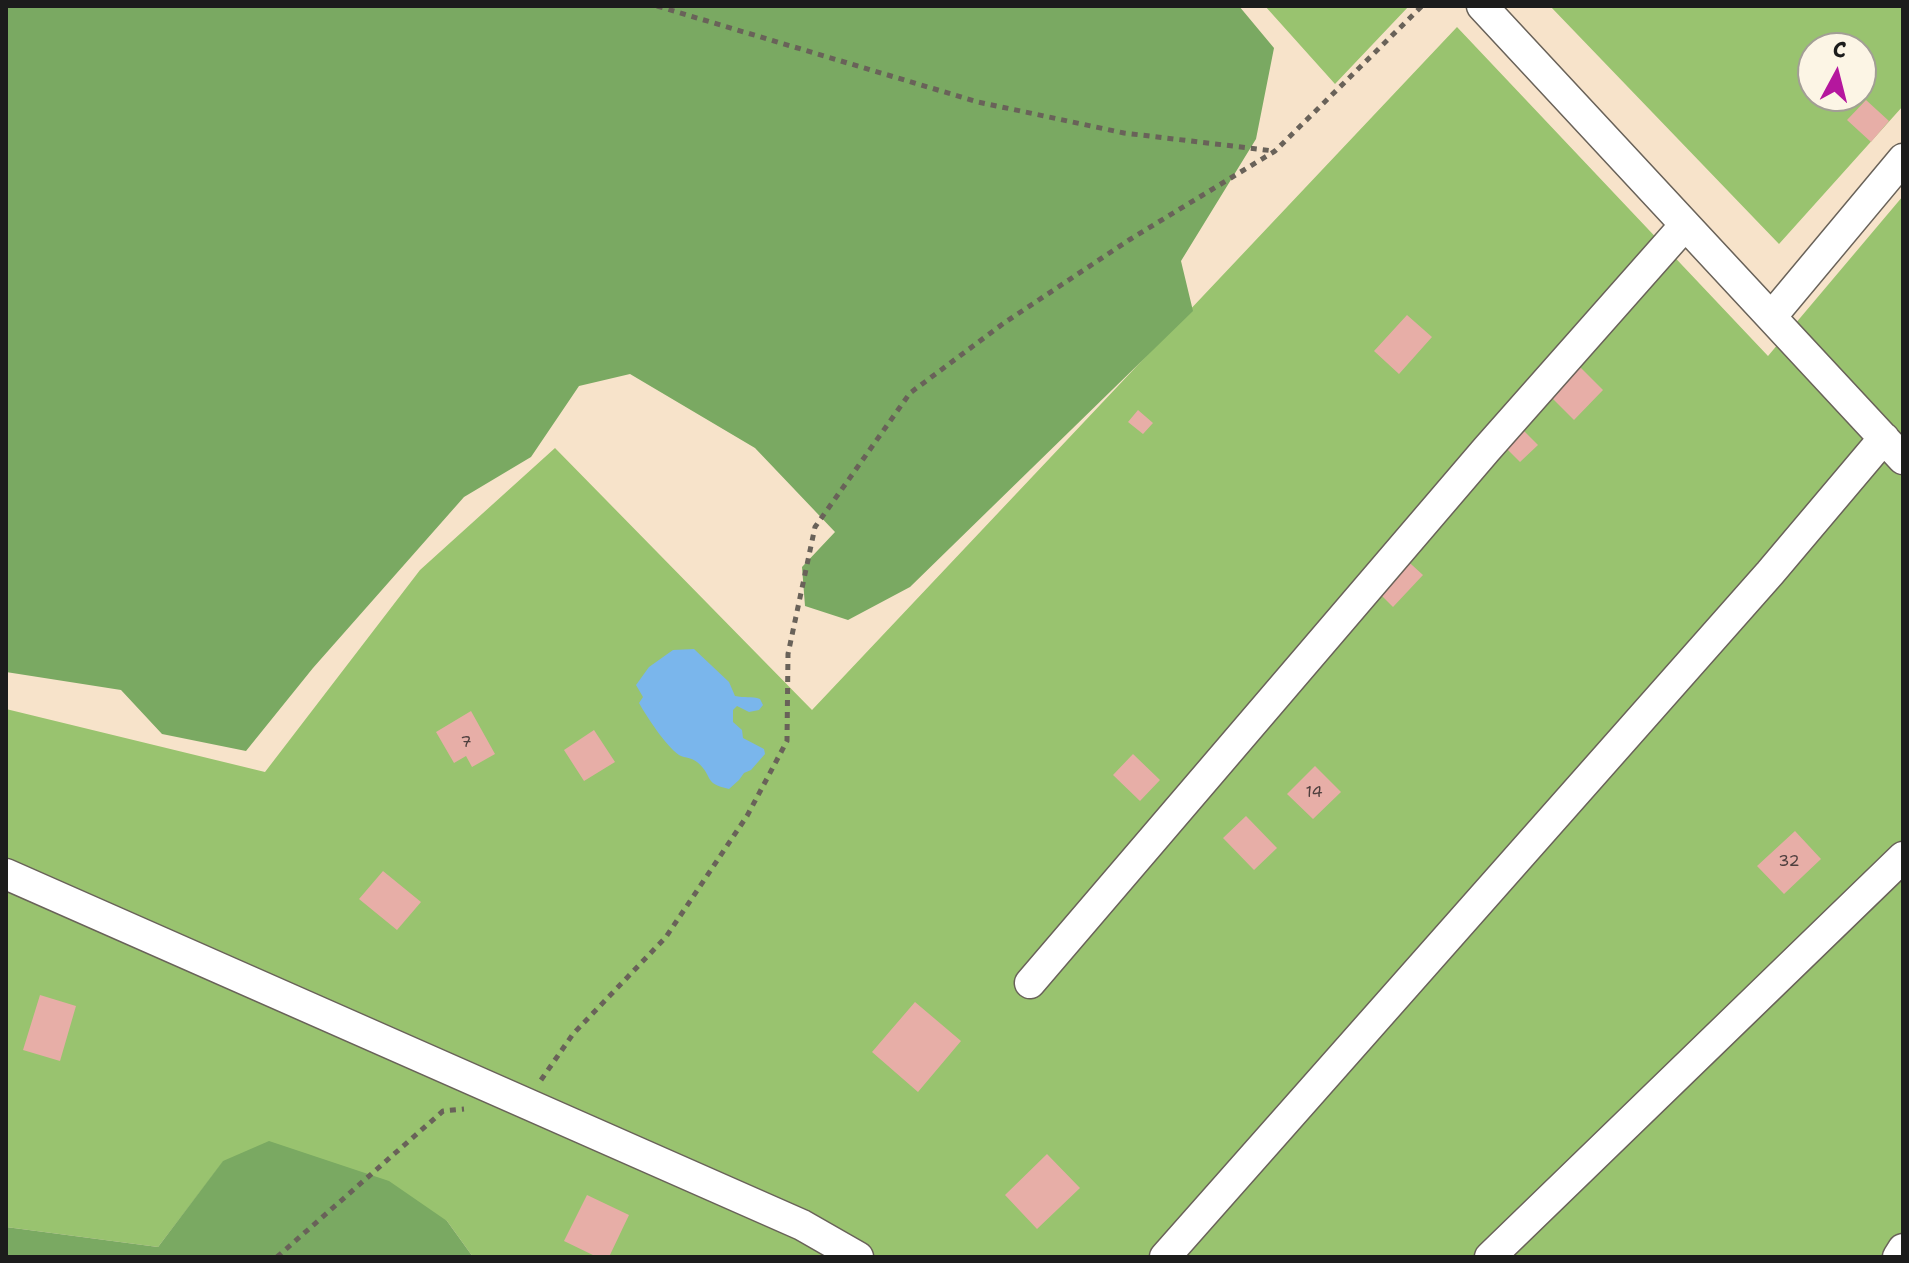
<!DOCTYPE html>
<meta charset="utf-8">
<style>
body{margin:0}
#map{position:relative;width:1909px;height:1263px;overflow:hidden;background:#f7e3ca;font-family:"Shantell Sans",sans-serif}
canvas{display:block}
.frame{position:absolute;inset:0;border:8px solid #1c1c1c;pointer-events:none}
.north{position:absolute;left:1797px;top:32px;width:80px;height:80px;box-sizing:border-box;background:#fcf5e5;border:2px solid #a29e95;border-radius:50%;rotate:7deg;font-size:22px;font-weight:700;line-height:32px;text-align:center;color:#1c1c1c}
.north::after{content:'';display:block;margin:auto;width:28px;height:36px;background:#b5179e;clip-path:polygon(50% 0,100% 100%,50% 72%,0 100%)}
</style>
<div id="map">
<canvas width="1909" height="1263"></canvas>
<div class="frame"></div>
<div class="north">С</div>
</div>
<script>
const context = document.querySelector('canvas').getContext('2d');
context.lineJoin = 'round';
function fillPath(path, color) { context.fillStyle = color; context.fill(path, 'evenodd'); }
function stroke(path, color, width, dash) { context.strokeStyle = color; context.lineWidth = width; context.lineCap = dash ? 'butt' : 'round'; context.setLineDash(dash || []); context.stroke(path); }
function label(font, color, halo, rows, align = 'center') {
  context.font = font + ' "Shantell Sans",sans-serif'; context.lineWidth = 6; context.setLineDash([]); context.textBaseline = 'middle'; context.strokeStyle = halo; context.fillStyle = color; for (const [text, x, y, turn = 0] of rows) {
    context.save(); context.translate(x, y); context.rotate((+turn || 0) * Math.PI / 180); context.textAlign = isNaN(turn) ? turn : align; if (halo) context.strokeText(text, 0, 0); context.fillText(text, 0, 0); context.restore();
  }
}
fillPath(new Path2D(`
 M1265 6H1409L1335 84Z
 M1550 6H1903V106L1779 244ZM1813 48H1861V96H1813Z
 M1457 27 1768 356 1903 196V1257H473L447 1221 223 1162 158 1247 6 1227V709L265 772 420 570 555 448 812 710Z`), '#99c36f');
fillPath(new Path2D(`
 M6 6H1239L1274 48 1256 139 1181 261 1193 311 910 587 848 620 805 606 802 567 835 532 755 448 630 374 579 386 531 457 464 497 313 668 246 751 162 734 121 690 6 672Z
 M269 1141 389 1181 447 1221 473 1257H6V1227L158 1247 223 1161Z`), '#7aa962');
fillPath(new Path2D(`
 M694 649 729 682 735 696C744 698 752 696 760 699L763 705 759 710 749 712 737 706 733 710V722L742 730 743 738 764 749 765 754 751 770 744 773 739 780 729 789C702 783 714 776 697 762 691 757 684 758 679 755 666 746 647 717 639 703L643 697 636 685 649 667 673 650Z`), '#7ab6ec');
fillPath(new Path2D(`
 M1866 100 1889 121 1871 142 1847 120Z
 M1407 315 1432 337 1399 374 1374 351Z
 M1579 366 1603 390 1574 420 1550 396Z
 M1138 410 1153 423 1143 434 1128 422Z
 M1520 427 1538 445 1520 462 1502 444Z
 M1401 555 1423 575 1393 607 1372 586Z
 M471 711 495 754 472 767 466 756 454 763 436 732Z
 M594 730 615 762 584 781 564 750Z
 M1133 754 1160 780 1140 801 1113 775Z
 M1315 766 1341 792 1313 819 1287 794Z
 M1246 816 1277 848 1254 870 1223 838Z
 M1795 831 1821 859 1784 894 1757 866Z
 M383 871 421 902 397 930 359 899Z
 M40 995 76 1006 60 1061 23 1050Z
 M915 1002 961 1041 918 1092 872 1052Z
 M1047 1154 1080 1188 1037 1229 1005 1195Z
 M587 1195 629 1215 609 1257H597L564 1241Z`), '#e7aea7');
const minor = new Path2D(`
 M1482 6 1903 459
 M1772 316 1903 159
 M6 874 802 1225 858 1257
 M1030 983 1486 450 1685 225
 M1165 1257 1770 573 1884 438
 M1490 1257 1903 857
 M1898 1257 1903 1249`);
stroke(minor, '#696259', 33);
stroke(new Path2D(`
 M657 6 978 102 1124 133 1274 151
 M541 1080 573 1034 666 937 747 816 787 741 788 654 815 527 910 393 1004 323 1129 240 1275 151 1422 6
 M277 1257 443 1111 464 1109`), '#696259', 5, [6, 6]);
stroke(minor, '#fff', 30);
label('16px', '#4f403f', null, [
 ["7",466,743],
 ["14",1314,793],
 ["32",1789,862]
]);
</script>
